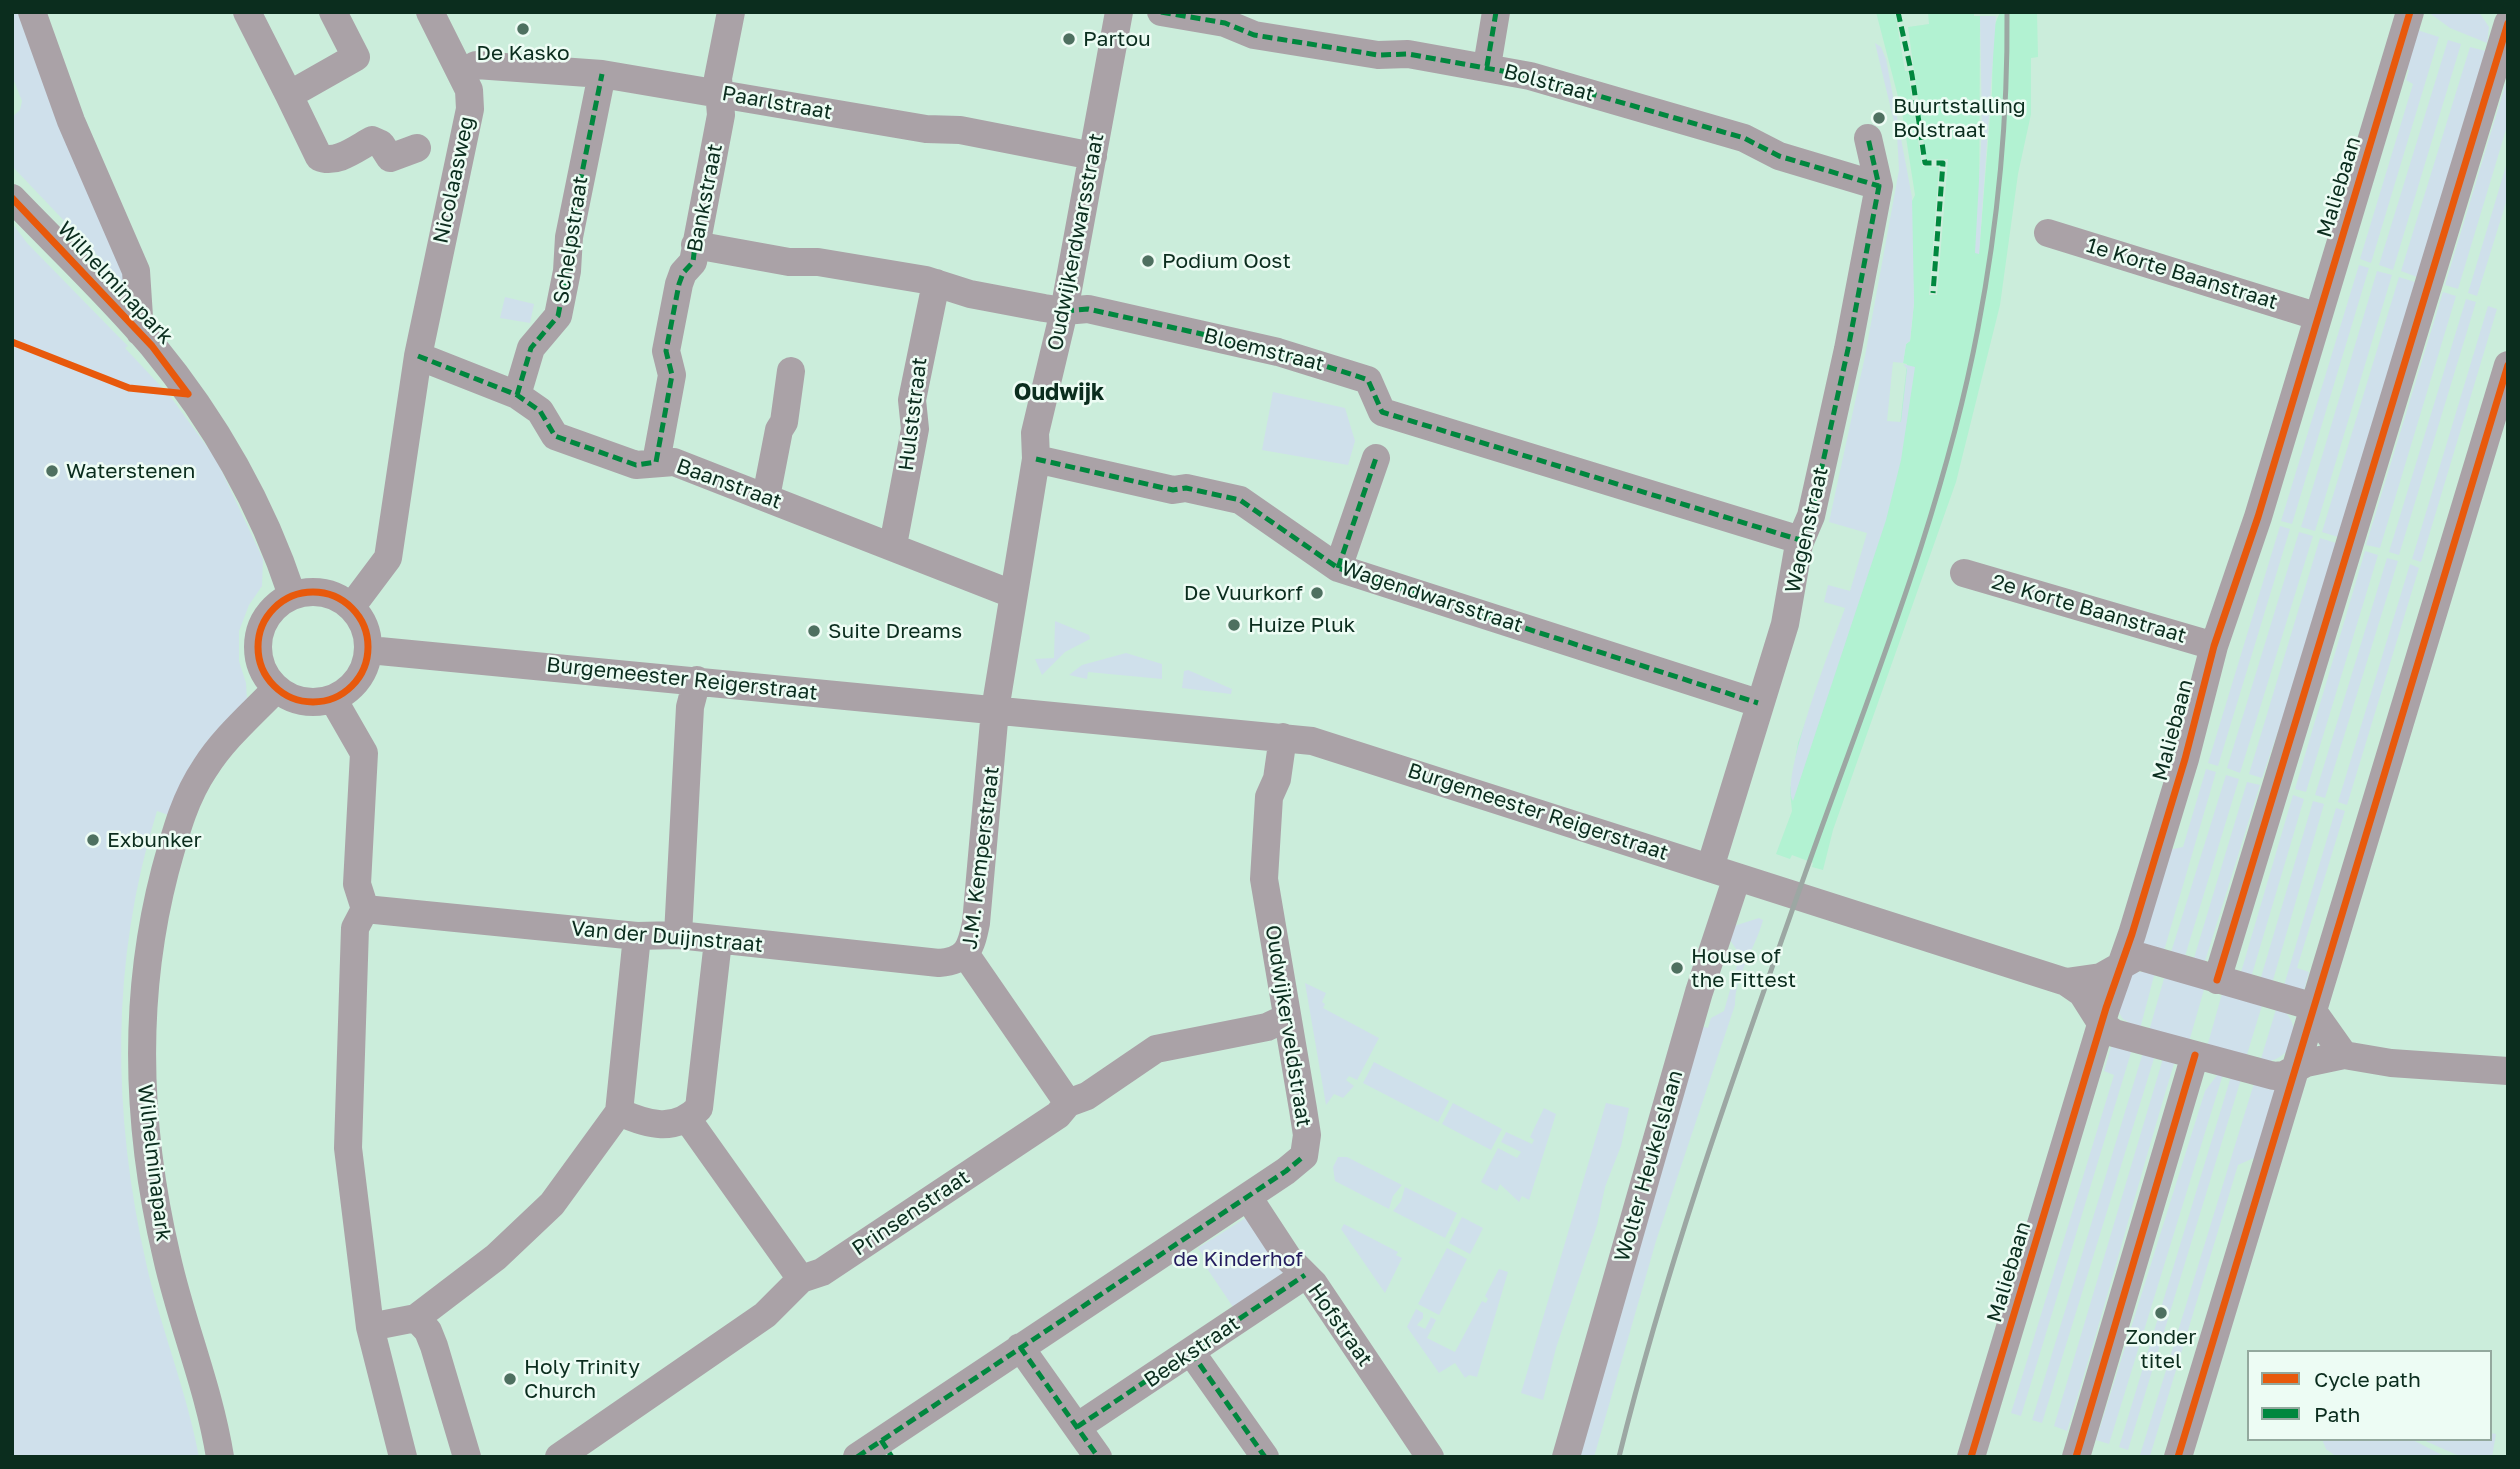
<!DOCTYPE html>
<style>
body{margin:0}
#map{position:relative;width:2520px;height:1469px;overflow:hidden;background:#cbeddb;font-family:"Golos Text",sans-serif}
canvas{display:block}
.frame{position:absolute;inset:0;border:14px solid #0b2d1e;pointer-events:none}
.legend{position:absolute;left:2247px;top:1350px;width:245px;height:91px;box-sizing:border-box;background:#edfcf4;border:2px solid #93a99e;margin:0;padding:9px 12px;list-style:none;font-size:21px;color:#0b2d1e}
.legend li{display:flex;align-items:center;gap:14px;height:35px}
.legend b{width:35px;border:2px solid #93a99e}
</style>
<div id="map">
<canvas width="2520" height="1469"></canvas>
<div class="frame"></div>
<ul class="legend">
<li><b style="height:9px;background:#e8590c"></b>Cycle path</li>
<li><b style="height:9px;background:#00873e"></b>Path</li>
</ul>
</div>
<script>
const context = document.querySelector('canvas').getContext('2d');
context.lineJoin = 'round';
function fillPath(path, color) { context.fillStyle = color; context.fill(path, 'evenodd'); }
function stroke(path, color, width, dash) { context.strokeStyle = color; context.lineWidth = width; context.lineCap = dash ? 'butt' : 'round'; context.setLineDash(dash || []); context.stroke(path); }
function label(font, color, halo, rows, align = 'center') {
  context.font = font + ' "Golos Text",sans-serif'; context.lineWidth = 5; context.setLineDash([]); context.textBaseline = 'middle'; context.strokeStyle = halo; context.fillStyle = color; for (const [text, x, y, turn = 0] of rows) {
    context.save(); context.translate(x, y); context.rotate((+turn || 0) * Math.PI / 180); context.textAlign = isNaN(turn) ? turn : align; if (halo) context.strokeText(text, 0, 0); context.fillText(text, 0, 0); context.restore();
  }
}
fillPath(new Path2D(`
 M1876 12H1895L1905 71H1908L1922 166 1939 167 1929 295H1937L1948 159 1926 160 1908 27 1929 24 1928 12H1974V16H1980L1979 253 1992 92 1993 29 2000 12H2037L2038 57 2031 58V114L2018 174 2000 305 1956 482 1833 830 1823 870 1812 867 1813 863 1792 855 1790 859 1776 854 1792 811 1790 791 1798 743 1839 628 1899 434 1907 364 1903 363 1906 344 1910 341 1914 303 1910 205 1915 195 1902 112Z`), '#b2f2d2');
fillPath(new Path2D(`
 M12 12H21L121 263 127 287 12 166V117L20 110 22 101 12 76Z
 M2428 12H2479L2489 27 2487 43 2450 28Z
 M1980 16H1996L1979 254 1975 253 1982 126Z
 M2411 28 2439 37 2371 263 2360 259 2413 84 2406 80 2409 70 2400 67Z
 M2448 40 2461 44 2393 270 2379 265Z
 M1875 43 1881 47 1886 59 1912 197 1914 303 1910 341 1906 344 1903 363 1893 362 1887 421 1901 422 1907 369 1903 364 1915 367 1901 460 1886 520 1793 801C1779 779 1834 639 1845 608L1824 602 1828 585 1850 591 1867 533 1829 522 1865 356 1899 170 1897 134Z
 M2470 47 2486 51 2417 277 2401 271Z
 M2508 76V123L2458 289 2445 285Z
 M2508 159V196L2477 296 2468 293Z
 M12 223 27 243 116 334 128 346 125 348 170 396 216 459 263 559 262 586 249 605 239 631V661L246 683 247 700 168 815 157 811C110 962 112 1114 147 1267 162 1332 187 1392 199 1457H12Z
 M2359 265 2369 268 2292 524 2281 521Z
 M2377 271 2392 275 2315 531 2301 527Z
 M2399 277 2415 282 2338 537 2322 532Z
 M2443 292 2456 296 2380 548 2366 545Z
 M505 297 534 304 530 323 500 318Z
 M2466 299 2476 302 2399 555 2389 552Z
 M2488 306 2497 309 2421 562 2412 559Z
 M1273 392 1345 408 1355 441 1348 465 1262 450Z
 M2280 526 2290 529 2218 766 2208 763Z
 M2299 532 2313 536 2240 773 2227 768Z
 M2320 538 2336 543 2298 673 2262 778 2249 774Z
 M2365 551 2378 555 2306 792 2295 789Z
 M2387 558 2398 561 2325 798 2315 795Z
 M2410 564 2419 568 2347 805 2338 802Z
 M1055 621 1089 635 1090 639 1065 652 1042 675 1035 659 1054 658Z
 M1126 653 1162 664V679L1088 672 1087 679 1069 675 1082 665Z
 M1188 670 1232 689 1231 694 1182 688 1184 671Z
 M2206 769 2216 772 2161 961 2136 955 2169 850 2183 847Z
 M2226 775 2239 779 2182 966 2168 962Z
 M2247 782 2260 785 2202 971 2191 968Z
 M2293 795 2304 799 2250 981 2239 979Z
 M2313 801 2324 804 2271 987 2259 984Z
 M2336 808 2345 811 2297 968 2309 972 2303 994 2283 989Z
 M1759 918 1763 920C1755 950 1735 974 1735 1005L1656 1241 1594 1457H1578L1697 1025 1708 1028 1711 1018 1724 1011 1740 955 1730 940 1734 926Z
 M2138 972H2155L2140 1029 2123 1019 2118 1011 2129 976Z
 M2165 975 2205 986 2189 1042 2149 1031Z
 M1305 983 1326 993 1322 1002 1325 1004 1323 1008 1379 1038 1357 1080 1349 1076 1346 1080 1354 1086 1343 1098 1334 1094 1326 1105Z
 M2223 990 2263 1002 2246 1058 2207 1047Z
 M2277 1006C2307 1023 2294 1063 2260 1062Z
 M2113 1041 2133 1046 2021 1416 2011 1413 2114 1075 2104 1071Z
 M2144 1049 2156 1052 2042 1423 2032 1420Z
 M2164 1055 2176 1057C2138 1182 2105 1309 2067 1431L2054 1426Z
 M1374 1062 1449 1101 1438 1122 1363 1083Z
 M2221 1070 2224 1071 2109 1444 2096 1440 2205 1091Z
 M2232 1073 2242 1076 2128 1450 2119 1447Z
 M2255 1080 2283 1087 2256 1157 2238 1165 2150 1456 2140 1455Z
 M1453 1103 1502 1129 1491 1150 1442 1124Z
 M1606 1103 1629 1108 1621 1146 1605 1187 1597 1225 1556 1348 1543 1400 1521 1393Z
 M1544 1108 1556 1114 1529 1200 1522 1196 1519 1202 1500 1184 1497 1191 1481 1182 1498 1148 1517 1158 1521 1152 1501 1142 1506 1132 1532 1144 1534 1140 1530 1137Z
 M1338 1157H1347L1402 1185 1393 1196 1389 1209 1335 1181 1333 1167Z
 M1405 1187 1457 1213 1445 1238 1393 1211 1401 1201Z
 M1247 1217 1284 1272 1233 1307 1204 1264 1207 1262 1198 1248Z
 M1462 1217 1483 1228 1470 1254 1449 1243Z
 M1344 1224 1398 1252 1396 1255 1402 1258 1385 1293 1341 1229Z
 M1447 1248 1467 1259 1439 1315 1418 1304Z
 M1499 1269 1508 1272 1477 1377 1469 1375 1465 1378 1455 1363 1439 1373 1407 1327 1416 1309 1423 1313V1318L1417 1325 1425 1329 1431 1317 1436 1320 1427 1338 1455 1352 1482 1301 1486 1303 1488 1299 1485 1296Z
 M2490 1433 2496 1434 2492 1457 2457 1455 2421 1439H2490Z
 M2322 1439H2411L2446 1457H2337L2326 1449Z`), '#cfe0eb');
stroke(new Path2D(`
 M32 12 71 121 136 271 140 332
 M247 12 289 95
 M333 12 356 57 289 95 319 157C336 165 357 148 372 140L381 144 390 158 417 148
 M1161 12 1225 23 1254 35 1378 55 1408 54 1530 76 1744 138 1779 156 1879 186
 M1487 66 1496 12
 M462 73 476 65 602 74 926 129 960 130 1093 156
 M12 198C59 247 109 294 152 345 213 419 262 504 292 595
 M2048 233 2316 316
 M695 245 789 262H818L926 280 970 294 1044 308 1064 311 1088 309 1278 352 1368 380 1382 412 1800 540
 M418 356 517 395 540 411 555 436 636 465 674 462 1012 594
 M517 395 531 348 558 316 567 271 569 237 602 74
 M1036 459 1173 490 1186 488 1240 500 1338 568 1758 703
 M656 462 672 375 666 351 679 284 683 273 693 262 721 115 718 78 731 12
 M766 497 779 430 784 422 791 371
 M893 545 915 429 912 400 936 283
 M1338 568 1376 458
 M1964 573 2214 646
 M258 647a55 55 0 1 1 110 0a55 55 0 1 1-110 0Z
 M352 606 388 558 418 356 470 109 469 90 430 12
 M369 650 1312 741 2066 982 2082 993 2101 1023 2114 1033 2274 1076 2284 1075 2306 1063 2344 1055 2391 1063 2508 1071
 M333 699 364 753 357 884 365 909 355 928 348 1148 370 1327 403 1457
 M1710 868 1785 624 1799 544 1811 516 1848 349 1879 186 1868 138
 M365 909 637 936 678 935 939 963C967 961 971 948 976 923L995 710 1036 459 1035 433 1064 311 1119 12
 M678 935 690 707 697 680
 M966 955 1068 1103
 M2217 980 2508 23
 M2066 982 2101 977 2138 956 2304 1004 2310 1007 2344 1055
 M619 1112C648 1125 675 1133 699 1108L718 941
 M688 1120 801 1279
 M1248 1197 1288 1258 1314 1284 1430 1457
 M416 1318 428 1331 434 1346 467 1457
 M370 1327 416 1318 496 1257 552 1204 619 1112 637 936
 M1020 1347 1098 1457
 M1191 1352 1265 1457
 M1077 1427 1305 1275
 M220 1457C209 1388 182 1325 167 1258 137 1131 132 998 165 871 175 835 184 799 205 768 224 738 251 715 275 690
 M559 1457 765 1315 801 1279 822 1272 1058 1115 1068 1103 1087 1096 1156 1049 1267 1027 1286 1018
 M857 1457 1286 1171 1304 1156 1307 1135 1303 1109 1264 879 1269 797 1277 779 1283 737
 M1566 1457 1699 992 1737 877
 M1971 1457 2106 1008 2132 934 2185 759 2214 646 2258 517 2410 12
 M2076 1457 2195 1055
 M2178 1457 2508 365`), '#aaa2a7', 28);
stroke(new Path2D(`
 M1619 1457C1668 1258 1737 1067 1805 874 1868 695 1943 515 1978 328 1998 223 2008 118 2007 12`), '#9ca7a3', 5);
stroke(new Path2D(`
 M1161 12 1225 23 1254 35 1378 55 1408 54 1530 76 1744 138 1779 156 1879 186
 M1898 12 1912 75 1925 163H1943L1933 293
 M1487 66 1496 12
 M1064 311 1088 309C1182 330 1277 348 1368 380L1382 412 1800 540 1811 516 1848 349 1879 186 1868 138
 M418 356 517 395 540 411 555 436 636 465 656 462 672 375 666 351 679 284 683 273 693 262 695 245
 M517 395 531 348 558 316 567 271 569 237 602 74
 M1036 459 1173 490 1186 488 1240 500 1338 568 1758 703
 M1338 568 1376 458
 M1020 1347 1098 1457
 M1191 1352 1265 1457
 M1077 1427 1305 1275
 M881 1440 892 1457
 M857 1457 1286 1171 1304 1156`), '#00873e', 5, [10, 5]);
stroke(new Path2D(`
 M12 198 152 346 188 394
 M12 342 129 388 188 394
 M258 647a55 55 0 1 1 110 0a55 55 0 1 1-110 0Z
 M2217 980 2508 23
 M1971 1457 2106 1008 2132 934 2185 759 2214 646 2258 517 2410 12
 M2076 1457 2195 1055
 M2178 1457 2508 365`), '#e8590c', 7);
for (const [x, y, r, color] of [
 [523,29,7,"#4e7060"],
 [1069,39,7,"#4e7060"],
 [1879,118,7,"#4e7060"],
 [1148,261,7,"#4e7060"],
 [52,471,7,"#4e7060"],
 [1317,593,7,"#4e7060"],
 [1234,625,7,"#4e7060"],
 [814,631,7,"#4e7060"],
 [93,840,7,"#4e7060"],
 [1677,968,7,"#4e7060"],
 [2161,1313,7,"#4e7060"],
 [510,1379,7,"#4e7060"]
]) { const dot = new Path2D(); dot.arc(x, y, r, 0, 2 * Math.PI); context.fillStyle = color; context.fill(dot); stroke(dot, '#edfcf4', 2.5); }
label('21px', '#0b2d1e', '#edfcf4', [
 ["Partou",1083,39],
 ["De Kasko",523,53,"center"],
 ["Buurtstalling",1893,106],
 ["Bolstraat",1893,130],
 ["Podium Oost",1162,261],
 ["Waterstenen",66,471],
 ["De Vuurkorf",1303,593,"right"],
 ["Huize Pluk",1248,625],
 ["Suite Dreams",828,631],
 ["Exbunker",107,840],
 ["House of",1691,956],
 ["the Fittest",1691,980],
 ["Zonder",2161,1337,"center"],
 ["titel",2161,1361,"center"],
 ["Holy Trinity",524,1367],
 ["Church",524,1391]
], 'left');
label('21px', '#0b2d1e', '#edfcf4', [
 ["Bolstraat",1549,83,15],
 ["Paarlstraat",777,103,10],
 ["Nicolaasweg",454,180,-78],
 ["Maliebaan",2339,187,-73],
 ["Bankstraat",705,198,-79],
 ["Schelpstraat",571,240,-81],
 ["Oudwijkerdwarsstraat",1076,242,-79],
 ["1e Korte Baanstraat",2182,274,17],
 ["Wilhelminapark",115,283,47],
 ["Bloemstraat",1264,350,14],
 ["Hulststraat",913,414,-83],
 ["Baanstraat",729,484,20],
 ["Wagenstraat",1807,530,-77],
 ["Wagendwarsstraat",1432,597,18],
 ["2e Korte Baanstraat",2089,609,16],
 ["Burgemeester Reigerstraat",682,679,6],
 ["Maliebaan",2173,730,-75],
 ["Burgemeester Reigerstraat",1538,812,18],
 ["J.M. Kemperstraat",981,858,-83],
 ["Van der Duijnstraat",667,937,5],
 ["Oudwijkerveldstraat",1288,1026,81],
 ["Wilhelminapark",154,1163,83],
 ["Wolter Heukelslaan",1649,1166,-74],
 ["Prinsenstraat",911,1213,-34],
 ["Maliebaan",2009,1272,-73],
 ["Hofstraat",1340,1325,55],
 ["Beekstraat",1192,1352,-34]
]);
label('21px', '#241d5f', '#edfcf4', [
 ["de Kinderhof",1238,1259]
]);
label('bold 23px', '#0b2d1e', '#edfcf4', [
 ["Oudwijk",1059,393]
]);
</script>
